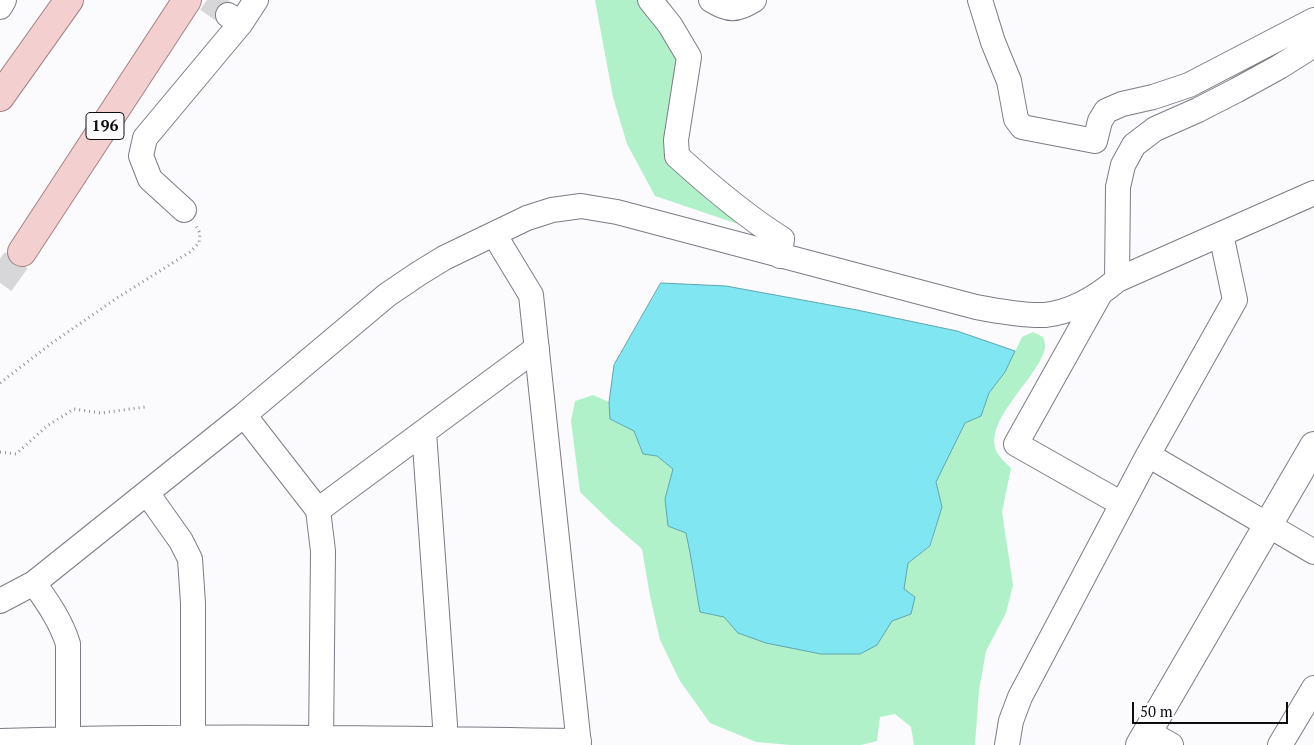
<!DOCTYPE html>
<style>
body{margin:0}
#map{position:relative;width:1314px;height:745px;overflow:hidden;background:#fbfafd;font-family:"PT Serif",serif}
canvas{display:block}
.scale{position:absolute;left:1132px;top:702px;width:156px;height:22px;box-sizing:border-box;border:2px solid #0e0c10;border-top:0;padding-left:6px;font-size:15px;line-height:18px;white-space:nowrap;color:#0e0c10;-webkit-text-stroke:4px #fbfafd;paint-order:stroke}
</style>
<div id="map">
<canvas width="1314" height="745"></canvas>
<div class="scale">50 m</div>
</div>
<script>
const context = document.querySelector('canvas').getContext('2d');
context.lineJoin = 'round';
function fillPath(path, color) { context.fillStyle = color; context.fill(path, 'evenodd'); }
function stroke(path, color, width, dash) { context.strokeStyle = color; context.lineWidth = width; context.lineCap = dash ? 'butt' : 'round'; context.setLineDash(dash || []); context.stroke(path); }
function label(font, color, halo, rows, align = 'center') {
  context.font = font + ' "PT Serif",serif'; context.lineWidth = 4; context.setLineDash([]); context.textBaseline = 'middle'; context.strokeStyle = halo; context.fillStyle = color; for (const [text, x, y, turn = 0] of rows) {
    context.save(); context.translate(x, y); context.rotate((+turn || 0) * Math.PI / 180); context.textAlign = isNaN(turn) ? turn : align; if (halo) context.strokeText(text, 0, 0); context.fillText(text, 0, 0); context.restore();
  }
}
fillPath(new Path2D(`
 M595 0H640L681 56 668 129 745 215 738 224 655 196 627 144 613 97Z
 M1033 332 1043 337C1044 340 1046 345 1045 348 1039 378 979 423 998 454 1001 459 1007 464 1011 468L1002 512 1013 585 1006 613 986 651 979 690 975 745H914L911 727 895 714 880 717 877 741 861 745H791L756 742 710 723 680 681 660 640 650 596 642 549 612 523 580 492 571 421 575 401 593 395 609 402 610 419 634 431 643 454 657 456 673 469 665 499 686 533 692 557 694 579 700 612 724 617 739 633 877 645C896 615 903 598 908 563L931 546 942 507 936 482 965 423 981 416 989 393 1005 372 1022 337Z`), '#b1f1c9');
const water = new Path2D(`
 M661 283 726 286 857 310 957 331 1015 351 1005 372 989 393 981 416 965 423 936 482 942 507 930 546 908 563 904 589 915 597 911 614 892 621 877 645 860 654H821L766 643 738 633 724 617 700 612C695 586 692 559 686 533L668 526 665 499 673 469 657 456 643 454 634 431 610 419 609 402 614 365Z`);
fillPath(water, '#80e6f2');
stroke(water, '#5ea5ae', 1);
stroke(new Path2D(`
 M207 0 227 14`), '#d7d6d9', 24, [24, 12]);
stroke(new Path2D(`
 M0 283 22 252`), '#d7d6d9', 28, [28, 14]);
const minor = new Path2D(`
 M650 0 670 25 689 57 676 140 677 156C710 186 744 215 782 239L780 256
 M711 0C731 11 734 11 754 0
 M980 0 993 42 1009 81 1016 119 1022 127 1095 141 1100 121 1106 111 1122 104 1153 97 1189 85 1314 20
 M0 7 4 0
 M228 15 241 23 256 0
 M184 210 150 179 141 156 145 138 241 23
 M494 234 531 295 579 745
 M1117 280 1314 193
 M1100 294 1016 444 1122 504
 M244 415 318 510
 M424 432 446 739
 M1148 455 1314 552
 M147 493 181 541 190 559 193 603V738
 M34 583C48 603 61 621 68 644V745
 M0 601 34 583 244 415 387 295 418 274 444 258 527 218 552 210 581 206 617 212 976 307C997 311 1024 316 1045 315 1072 312 1097 297 1117 280L1118 187 1123 165 1134 145 1155 129 1198 110 1237 90 1279 67 1314 45
 M1148 732 1171 745
 M0 741C193 735 386 738 579 741
 M321 745 323 551 318 510 537 348
 M1007 745 1011 721 1020 697 1148 455 1235 300 1221 234
 M1280 745 1314 688`);
const tertiary = new Path2D(`
 M1140 745 1314 446`);
const trunk = new Path2D(`
 M0 97 69 0
 M22 252 187 0`);
stroke(minor, '#7e7b86', 26);
stroke(tertiary, '#7e7b86', 30);
stroke(trunk, '#a28386', 30);
stroke(new Path2D(`
 M0 383 52 343 117 298 190 252 199 243 200 233 196 226
 M0 452 16 454 47 426 74 409 101 413 145 407`), '#908f92', 3, [1, 4]);
stroke(minor, '#fff', 24);
stroke(tertiary, '#fff', 28);
stroke(trunk, '#f4cfd0', 28);
for (const [x, y, w] of [
 [105,126,38]
]) { const box = new Path2D(); box.roundRect(x - w / 2, y - 13.5, w, 27, 4); context.fillStyle = '#fbfafd'; context.fill(box); stroke(box, '#0e0c10', 1); }
label('bold 16px', '#0e0c10', null, [
 ["196",105,126]
]);
</script>
